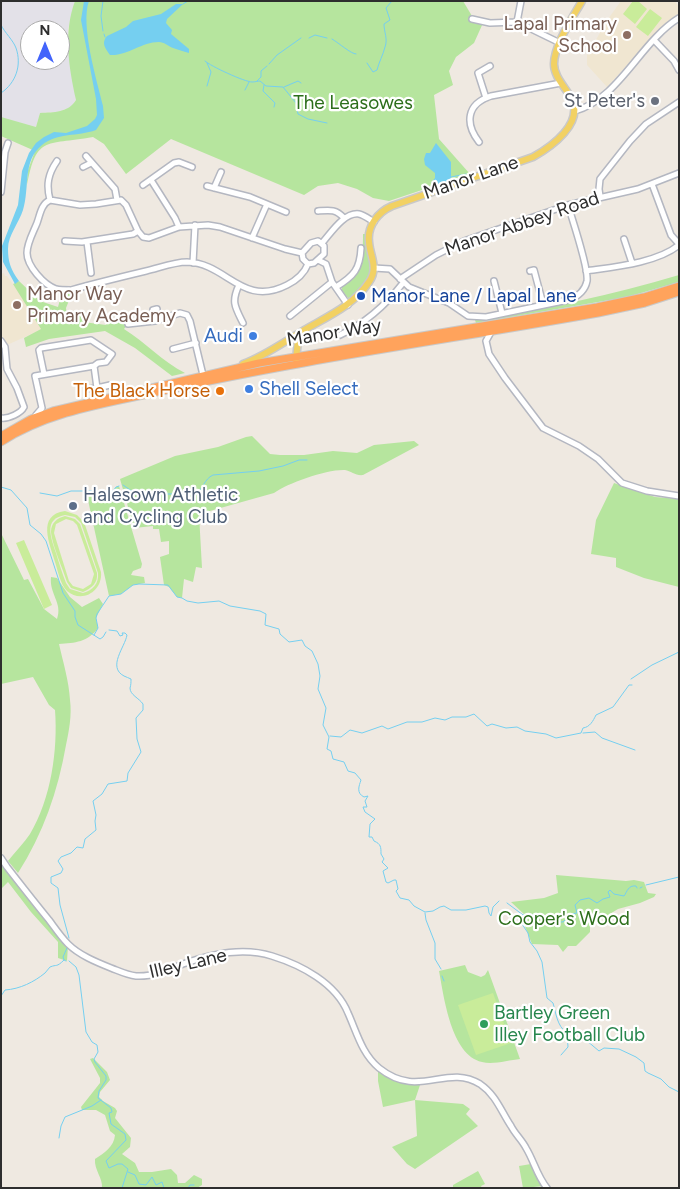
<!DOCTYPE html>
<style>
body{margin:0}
#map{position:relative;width:680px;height:1189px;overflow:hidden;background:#efe9e1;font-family:Figtree,sans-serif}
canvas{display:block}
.frame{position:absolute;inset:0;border:2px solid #2e2e2e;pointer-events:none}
.north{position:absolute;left:20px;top:20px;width:50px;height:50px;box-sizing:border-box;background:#fff;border:1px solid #ababab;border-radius:50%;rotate:0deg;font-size:14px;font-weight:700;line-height:20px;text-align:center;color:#2e2e2e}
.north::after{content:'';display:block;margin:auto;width:18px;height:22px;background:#4264fb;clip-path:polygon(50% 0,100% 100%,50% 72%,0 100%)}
</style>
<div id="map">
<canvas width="680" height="1189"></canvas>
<div class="frame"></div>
<div class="north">N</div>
</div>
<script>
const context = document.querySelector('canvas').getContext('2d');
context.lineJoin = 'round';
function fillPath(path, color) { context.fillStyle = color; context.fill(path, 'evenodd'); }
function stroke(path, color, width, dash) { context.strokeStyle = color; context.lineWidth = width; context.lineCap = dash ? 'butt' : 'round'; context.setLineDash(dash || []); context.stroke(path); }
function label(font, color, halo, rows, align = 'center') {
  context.font = font + ' Figtree,sans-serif'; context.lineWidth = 4.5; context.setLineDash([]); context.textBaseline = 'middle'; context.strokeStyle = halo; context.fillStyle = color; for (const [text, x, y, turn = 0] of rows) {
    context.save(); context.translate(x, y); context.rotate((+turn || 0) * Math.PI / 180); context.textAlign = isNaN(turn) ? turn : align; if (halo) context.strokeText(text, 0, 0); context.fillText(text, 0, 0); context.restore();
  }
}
fillPath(new Path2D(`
 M1 1H75L68 29 70 63 76 100 71 107 58 112 40 113 36 127 1 118ZM30 30H60V60H30Z`), '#e3e1e8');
fillPath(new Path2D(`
 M621 1H675L679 7V14L664 25 607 87 587 65V55L608 19Z
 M4 273 5 276H7L16 288 57 319 36 332 7 345 1 337V274Z`), '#f0e6d1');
fillPath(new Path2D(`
 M75 1H463L472 16V20L483 23 474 43 456 57 449 71 453 85 434 95 439 139 470 174 389 201 373 198 357 189 338 183 318 186 304 195 171 139 126 174 104 144 93 137C44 146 36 134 26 191L28 170 35 151 1 136V117L36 127 40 113C54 112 68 113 76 100 69 68 63 33 75 1Z
 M363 234H366C367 265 381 276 349 299L342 291V286C362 270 363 259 363 234Z
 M679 275V282L627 297 476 323 475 320C544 309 612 295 679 275Z
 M19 281 40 301 58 307 62 292 72 293 66 308 67 316 79 312 83 322 106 325 109 320 125 323 127 325 124 329C145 342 163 362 185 373L172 376 135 348 105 331 49 339 26 347 24 338 41 329 13 284Z
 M252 436 270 454 280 455H304L333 451 357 453 374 445 414 441 419 445 363 475C356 476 351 471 345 470 327 469 288 483 274 493L199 514 202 568 196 567 193 582 184 579 182 598 177 597 169 587 164 585 160 557 169 554V541L161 542 159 529H153V526L134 528 120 479 175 456 218 447 246 437Z
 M614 483 655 497 679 499V587L644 578 616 567V558L591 554 596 520Z
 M119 486 142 564 141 568 133 571 131 575 144 577 145 583 133 585 121 594 109 596 86 491H113L116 487Z
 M1 533 24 580 28 579 44 609 57 619C63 603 49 594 51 577L57 578 70 597 82 607 99 598 103 604 96 618 98 628C88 642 75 643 59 644 63 662 69 681 70 700 72 715 69 731 66 745 58 791 43 834 18 873L8 861C15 852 24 843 30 834 51 799 58 750 55 710L49 705 33 677 1 684Z
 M2 863 68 945 67 961 58 958V942L31 912 8 882 1 889Z
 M556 875 626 881 634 880 644 882 648 893 656 894 654 897 640 903 618 909 590 926V932L576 946H568L563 952 558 945 532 944 524 924 525 915 511 902 544 898 558 893Z
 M465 965 468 972 481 977 485 975 488 970 520 1059C509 1060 493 1065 482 1062 451 1055 444 997 439 971Z
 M93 1058 107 1072 110 1080 100 1092 99 1097 103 1101 115 1108 117 1111 115 1118 131 1138 130 1147 122 1154 135 1163 139 1172H152L171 1169 177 1175 178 1183H185L194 1175 202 1179V1185L197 1188H102C103 1178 94 1170 95 1159 104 1153 114 1147 115 1135L110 1131 105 1115 96 1110H82L81 1107 100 1083V1078L90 1059Z
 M378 1071C392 1081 403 1084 420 1085L415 1100 463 1104 470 1109 466 1114 478 1126 415 1169 407 1164 392 1147 417 1136 415 1100 383 1107 378 1081Z
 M531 1164 544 1186 523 1188 519 1166Z
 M478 1171 485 1184 481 1186 482 1188H453V1185Z`), '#b6e59e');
fillPath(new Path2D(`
 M633 1H638L647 9 635 24 623 14Z
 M650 9 662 18 648 36 636 27Z
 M65 511 77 515 84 522 101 572C103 591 82 604 67 591 60 584 58 571 55 562 50 544 36 515 65 511ZM65 515 75 517 81 523 98 573C99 584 93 590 83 593L70 589 66 583C62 573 59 563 56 553 51 537 43 519 65 515Z
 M65 516 75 519 80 524 97 573C98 583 92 588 83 592L71 588 67 582C63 569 52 545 51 532 51 523 57 518 65 516ZM66 519 73 521 77 525 94 574 91 584 83 589 73 586 69 581 54 533 56 524Z
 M24 540 52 605 44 609 16 543Z
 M493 993 511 1043 476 1055 458 1005Z`), '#c9ec9a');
fillPath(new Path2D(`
 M84 1H89C80 25 97 81 103 106L104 118 96 130C77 137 58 132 42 145 22 161 30 188 23 210 19 223 8 235 8 249 8 262 11 270 19 281L15 284 3 262 2 246 18 205 22 171 29 153 36 143 44 137 54 132 66 133 87 126 95 119 97 115 96 99 81 20Z
 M176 4H183L167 19 166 23 172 30 171 34 189 49V53C183 51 178 50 173 48 168 46 164 42 159 42 141 42 128 56 110 55 105 48 101 43 107 36L126 27 133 21 161 14Z
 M436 143 451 162V180L435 186 431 183 435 178V173L425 165 424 159 426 153H430Z`), '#75cff0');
stroke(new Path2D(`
 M103 1 101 16 103 31
 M183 4 188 1
 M1 25C5 33 13 40 16 48 22 65 16 83 1 93
 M104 34 105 37
 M309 38 315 35 327 38
 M332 39C339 43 351 54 356 54
 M205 61C210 66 245 82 252 82 255 82 258 81 260 81L266 86 283 87 296 103 298 114 308 119 327 123
 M207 63 211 72 207 86
 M367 63 373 72 377 70C379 62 383 55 385 47 388 39 384 32 384 24L390 20 386 8 392 1
 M269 64 277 55 301 38
 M257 81 261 77V71L267 66
 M264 85 263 91 275 103 274 107
 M284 87 298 81 301 83
 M245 90 249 82
 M451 177 466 174
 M1 463V467
 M123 485 136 494H195C203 490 204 479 213 475L259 471 283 466 299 460H307
 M1 487 11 490 27 508 30 525 41 534 46 541 63 593 75 611V617L78 625 100 639 103 637 106 632
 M40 493 57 496 71 491H113L116 487 119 486
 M94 635 98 628 96 618 97 614 109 596 121 594 133 585 139 584 168 585 177 597 182 598 187 601 198 603 219 601 230 606 260 611 266 614 265 625 279 629 280 634 289 642 302 640 305 646 312 651 318 664 320 676 318 689 326 708 323 725 329 737 327 749 331 751 333 759 344 762 348 771 355 773 361 780C359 786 356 793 364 797L368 796 365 801 367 807H363L365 812 375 819 370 824 369 837H372L374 841C381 844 381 847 381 854L384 859 382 862 388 868 383 871 386 882 388 883 394 880H396L398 889 396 891 400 898 409 900 414 906 425 912 433 911 440 907 444 906 451 910H466L485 906 488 907 489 913 491 916 493 907 499 901
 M631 679 652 665 679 652
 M583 733 595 732 602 738 635 750
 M330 736 341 737 350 730 362 733 382 726 388 729 407 722H422L435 718 445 720 452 717H466L474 714 487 726 492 724 506 728 517 727 525 731 546 734 556 738 581 733 583 728C590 727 593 721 596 715L613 707 629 685H632
 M646 885 679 877
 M640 888 642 887
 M507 903 523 915C533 912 537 918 547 920 549 921 560 922 563 922L571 914 577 913 575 905 580 900 589 898 597 903 603 899 610 897 608 892 610 890 614 894 624 896C627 892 628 885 636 886L637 888
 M425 913 426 920 435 943V959L441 969
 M523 915 522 924 528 933 530 942 537 951 542 962 547 998 553 1003C556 1013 557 1026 566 1032
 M69 938 60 905 58 888 51 883V877L61 873 63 869 58 861 61 857 71 853 77 847 83 848 85 839 96 830 95 821 96 815 93 801 102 794 108 784 127 781 128 773 141 752 137 739 136 718 143 710V704C139 698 130 695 130 688 131 685 131 682 131 679 129 678 126 677 124 676 107 667 125 647 127 635L125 633H122L123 635 120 636 117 631 109 630
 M66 961 64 960 63 957 67 948
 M69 961 76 967 79 975 86 1032 92 1042 97 1045 98 1052 94 1059 95 1062 106 1076V1080L99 1091 98 1098 111 1108 112 1112 109 1113 111 1124 125 1134 126 1140 106 1161 109 1168 118 1164H122L128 1169 122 1188
 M442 976 444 981
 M1 996 5 990C20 989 34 982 45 973 47 971 48 969 50 967 57 964 56 968 64 960
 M572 1032 580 1035 599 1051 604 1048 619 1049 636 1057 644 1063 645 1071 648 1073 661 1079 669 1087 679 1092
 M561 1055 568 1047 567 1033
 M59 1138 61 1126 65 1117 92 1106 101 1100
 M128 1172 135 1175 139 1184 146 1185 152 1177 156 1185 162 1182 164 1188
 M188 1188 190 1185H194`), '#75cff0', 1);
const minor = new Path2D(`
 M472 19 490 23 517 22 560 43
 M517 22 521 1
 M654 40 674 61 679 70
 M486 98 478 73 490 66
 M575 111C620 98 640 42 679 18
 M479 142C465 124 466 104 491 96L561 83
 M86 156 115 189 117 200
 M83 167 91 163
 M151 180 175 218 179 227
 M652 184 671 235 679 244
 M143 185 174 163 179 162 192 167
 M207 186 250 197 286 212
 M214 188 221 172
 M1 192 5 152 8 143
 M600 196 599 189 600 179 630 141 646 124 679 102
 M50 200C46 185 48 174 57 161
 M318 211C330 210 336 209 344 218
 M138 231 126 205 121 200 96 204 80 205 50 200C41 204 40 215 37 223 33 233 27 243 27 253 27 266 44 285 56 289 60 290 66 290 71 290 96 283 121 277 146 271 159 268 174 262 187 262 227 263 242 308 287 285 297 280 304 274 308 264
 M252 238 267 204
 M624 239 632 263
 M65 241 82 242 133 234 138 231 143 237 149 238 179 227 208 225 220 227 285 249 302 253
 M318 241 324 246V254L314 263 308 264 303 259 302 253 311 243Z
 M87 242 91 273
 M322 243C331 233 344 212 359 214 364 215 369 219 374 222
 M318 260 326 264 332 282 348 305
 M193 263 195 225
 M374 268 390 269 409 287 449 303 468 316 486 317 568 300C577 297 585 291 587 281 589 268 572 219 568 205
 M530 271 534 270 543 304
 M586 271C613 267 657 263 679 245
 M400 279 436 255 464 241 568 205 638 189 679 173
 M494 281 502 313
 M239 285C231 302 235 307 243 323
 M336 287C354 276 360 269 361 248
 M290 316 332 282
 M155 321 153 310 157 309
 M128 324 155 321 180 313 187 315 190 321 203 375
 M491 332 486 341 489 354 505 378 543 428 579 446 598 459 622 483 647 491 679 496
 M340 335C366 323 385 306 403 283
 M1 341 5 347 7 369 17 388 24 407C21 413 9 419 1 418
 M173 349 196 343
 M44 374 39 350 41 348 91 340 112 354 106 362 98 363 94 366
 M97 388 110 385
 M36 415 42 408 35 376 94 366 97 388 87 389
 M1 858 7 867C21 885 35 903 49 920 55 928 61 937 68 944 79 955 96 962 111 968 119 971 127 975 136 976 152 977 169 970 183 964 210 954 244 947 272 956 301 965 336 983 348 1013 357 1033 362 1054 379 1068 419 1100 446 1063 480 1084 496 1095 501 1111 511 1126 515 1134 522 1140 526 1148 534 1161 537 1176 547 1188`);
const major = new Path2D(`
 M296 360 298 340 304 332
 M243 364C262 357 278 346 296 335 321 319 352 308 369 282 379 268 370 256 369 242 367 226 378 212 392 206L533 157C551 147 585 123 571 98 566 88 554 77 554 64 554 45 573 17 582 1`);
const highway = new Path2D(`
 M1 436 31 419 53 411 259 363 597 307 644 297 679 286
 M1 442C49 411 108 403 162 391 306 359 453 339 598 313L645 303 679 292`);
stroke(minor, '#b4b7c1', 8);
stroke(major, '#c9c9c9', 9);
stroke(highway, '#c9c9c9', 9);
stroke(minor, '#fff', 5);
stroke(major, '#f2d163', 6);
stroke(highway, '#ffa35c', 7);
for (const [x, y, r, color] of [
 [627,35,5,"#8d6e63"],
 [655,101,5,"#6b7280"],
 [361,296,5,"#1a4fb4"],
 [17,305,5,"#8d6e63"],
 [253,336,5,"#3f7fe0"],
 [249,389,5,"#3f7fe0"],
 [220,391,5,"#e8710a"],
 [73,506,5,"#5c6f8a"],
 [484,1024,5,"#2e9e5b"]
]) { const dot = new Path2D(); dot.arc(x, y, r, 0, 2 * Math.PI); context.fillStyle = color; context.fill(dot); stroke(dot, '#fff', 2); }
label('19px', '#785e54', '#fff', [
 ["Lapal Primary",617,24],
 ["School",617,46],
 ["Manor Way",27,294,"left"],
 ["Primary Academy",27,316,"left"]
], 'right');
label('19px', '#5b616d', '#fff', [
 ["St Peter's",645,101]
], 'right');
label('19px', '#2c6e1b', '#fff', [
 ["The Leasowes",353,103],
 ["Cooper's Wood",564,919]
]);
label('19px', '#2e2e2e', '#fff', [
 ["Manor Lane",471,178,-19],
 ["Manor Abbey Road",522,224,-19],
 ["Manor Way",334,333,-9],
 ["Illey Lane",188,964,-13]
]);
label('19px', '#164399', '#fff', [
 ["Manor Lane / Lapal Lane",371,296]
], 'left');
label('19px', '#366cbe', '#fff', [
 ["Audi",243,336],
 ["Shell Select",259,389,"left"]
], 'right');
label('19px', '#c56008', '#fff', [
 ["The Black Horse",210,391]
], 'right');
label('19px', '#4e5e75', '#fff', [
 ["Halesown Athletic",83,495],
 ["and Cycling Club",83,517]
], 'left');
label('19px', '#27864d', '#fff', [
 ["Bartley Green",494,1013],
 ["Illey Football Club",494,1035]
], 'left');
</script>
